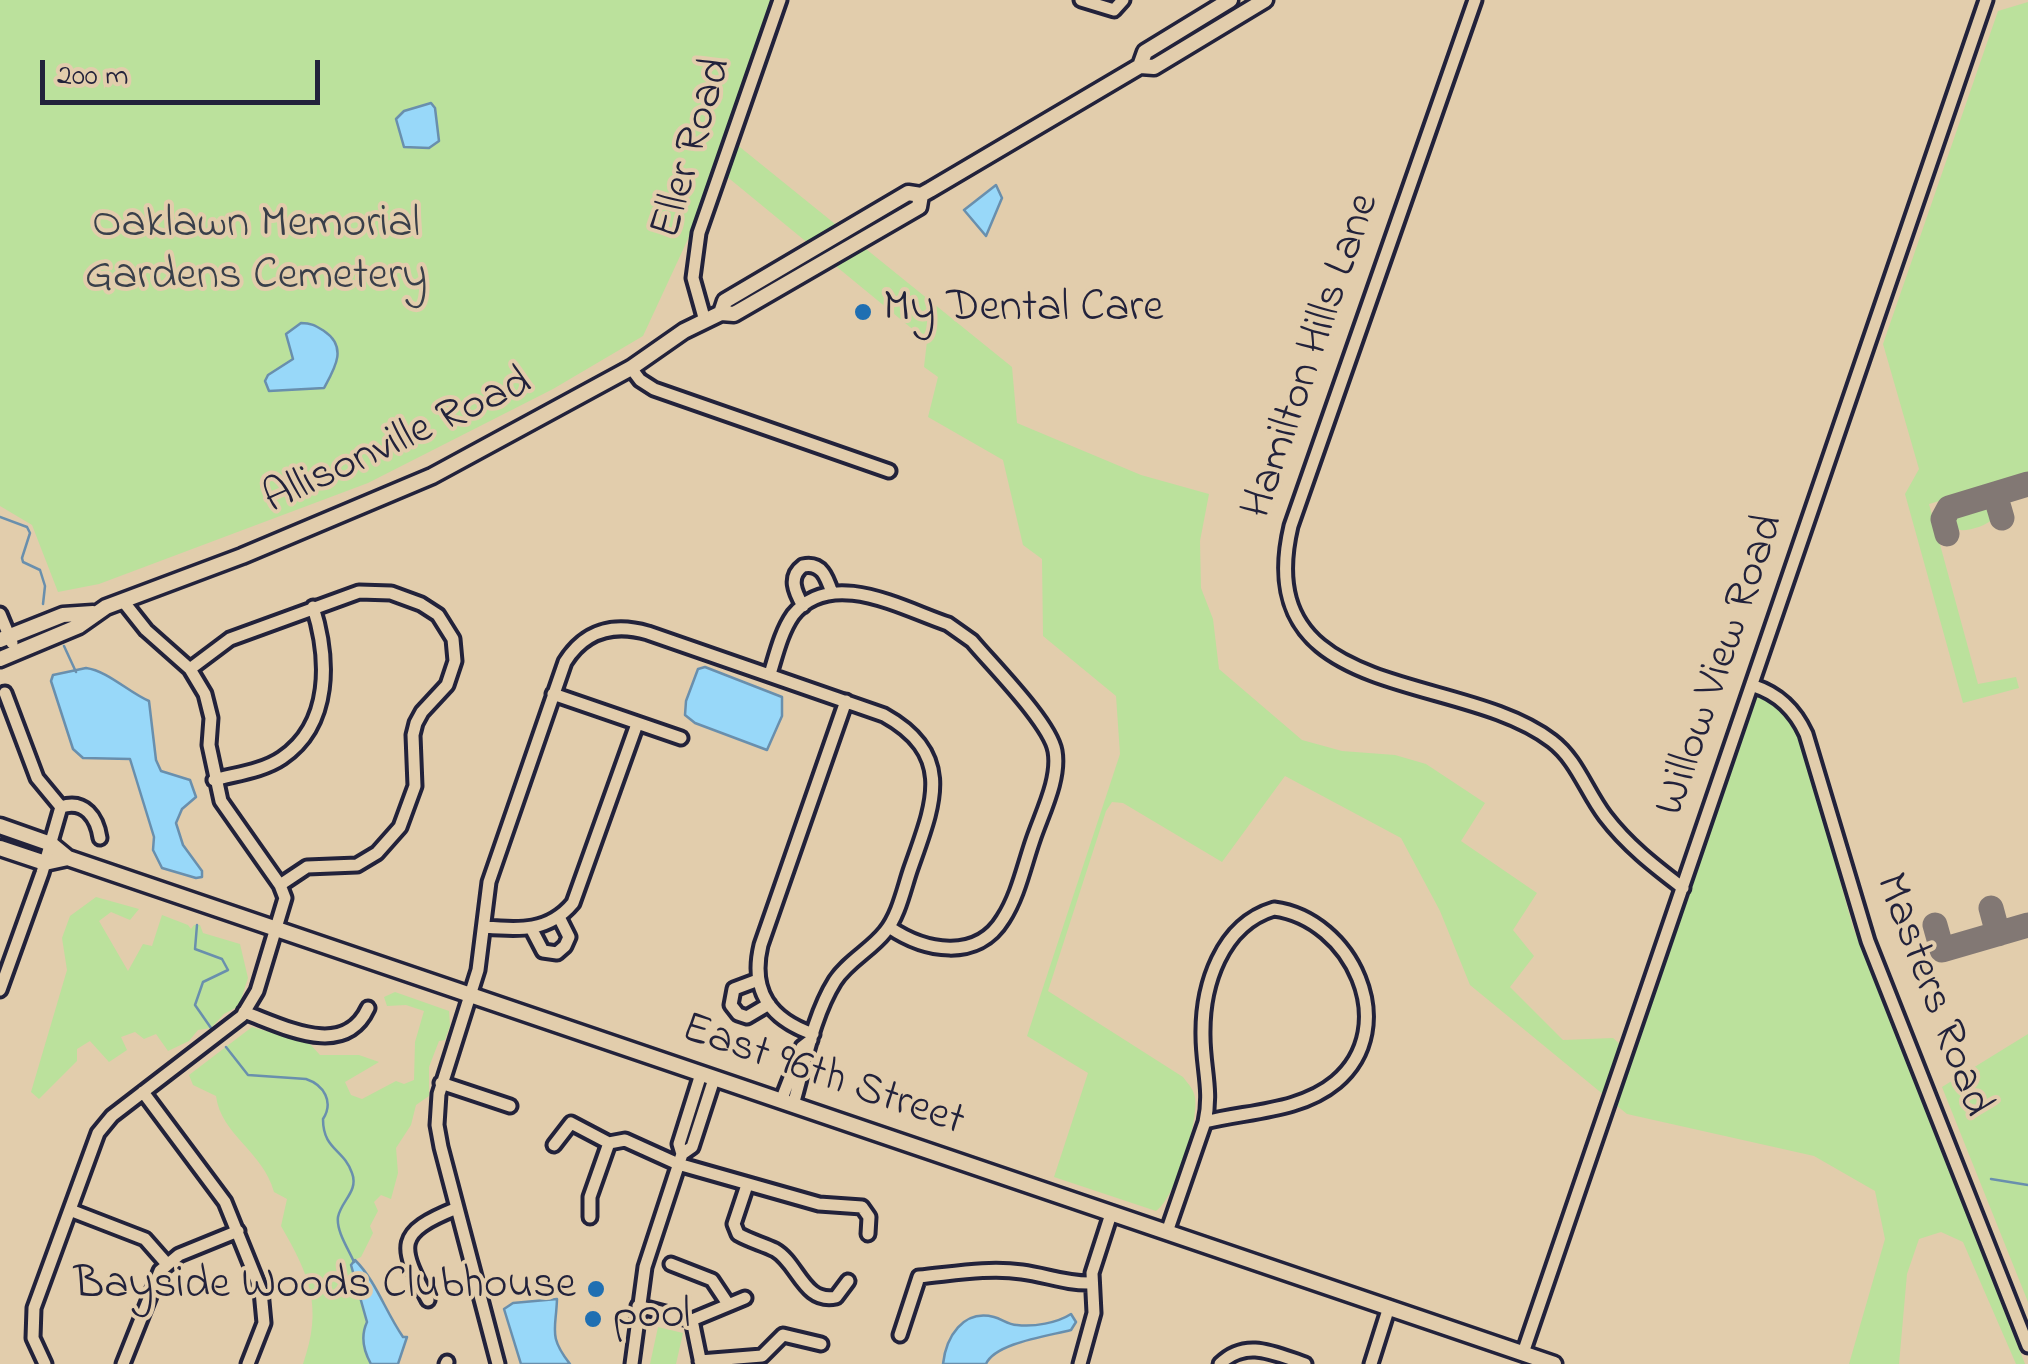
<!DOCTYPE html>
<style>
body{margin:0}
#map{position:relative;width:2028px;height:1364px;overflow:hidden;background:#e2cdac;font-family:"Indie Flower",sans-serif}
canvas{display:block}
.scale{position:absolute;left:40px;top:60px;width:280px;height:45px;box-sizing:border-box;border:5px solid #22223b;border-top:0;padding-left:12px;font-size:30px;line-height:35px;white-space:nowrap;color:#22223b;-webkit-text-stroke:8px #e2cdac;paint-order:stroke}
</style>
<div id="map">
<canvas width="2028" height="1364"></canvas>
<div class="scale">200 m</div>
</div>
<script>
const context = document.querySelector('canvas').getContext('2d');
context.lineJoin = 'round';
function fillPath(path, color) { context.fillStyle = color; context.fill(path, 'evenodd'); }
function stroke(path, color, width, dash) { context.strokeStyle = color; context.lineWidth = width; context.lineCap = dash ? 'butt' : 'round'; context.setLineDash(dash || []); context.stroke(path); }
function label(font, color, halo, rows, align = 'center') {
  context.font = font + ' "Indie Flower",sans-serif'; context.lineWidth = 8; context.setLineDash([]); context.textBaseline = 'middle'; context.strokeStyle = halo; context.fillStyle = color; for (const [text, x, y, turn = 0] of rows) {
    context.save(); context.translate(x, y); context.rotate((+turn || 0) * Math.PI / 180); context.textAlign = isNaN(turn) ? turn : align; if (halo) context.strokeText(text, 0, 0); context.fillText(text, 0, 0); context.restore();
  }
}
fillPath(new Path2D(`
 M0 0H773L725 135 1012 367 1017 423 1141 475 1209 494 1200 541 1201 588 1213 619 1219 669 1302 740 1342 751 1395 755 1426 764 1485 803 1461 841 1537 893 1513 930 1534 956 1510 987 1563 1040 1613 1038 1630 1053 1756 695C1780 699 1789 714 1799 735L1853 927 2025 1364H2016L1963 1242 1941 1232 1919 1239 1907 1274 1899 1364H1849L1885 1239 1875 1191 1814 1156 1627 1114 1470 985 1440 911 1401 838 1285 776 1222 862 1123 803 1112 802 1106 811 1048 991 1183 1077C1188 1084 1194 1089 1195 1098 1199 1121 1175 1199 1156 1211L1054 1177 1088 1073 1027 1036 1120 754 1116 696 1043 636 1042 559 1023 545 1003 460 928 417 938 377 924 367 927 341 714 166 688 239 643 336 553 389 368 483 99 584 58 592 32 525 0 506Z
 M2028 2V475L1929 504 1978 684 2016 677 2019 688 1963 703 1905 494 1919 469 1883 344 1998 11Z
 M1984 506 1991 508 1993 519C1986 526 1965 533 1955 529L1953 520 1957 513Z
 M96 897 139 909 130 920 111 912 99 921 128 971 143 944 152 946 162 915 188 925 191 929 194 925H200L203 933 240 944 248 978 239 1006 224 1014 211 1028 198 1030 189 1041 168 1051 156 1034 144 1039 135 1032 121 1037 127 1050 109 1062 90 1041 77 1049V1061L39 1099 31 1092 67 970 62 938 70 916Z
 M395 992 449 1011 450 1026 445 1040 439 1041 429 1067V1096L416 1105 411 1125 396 1148 398 1173 391 1199 381 1195 374 1202 378 1211 370 1226 373 1233 361 1257 352 1261C355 1282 365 1303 366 1324 367 1339 363 1351 371 1364H303C323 1307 310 1276 281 1226L287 1199 274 1192C263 1151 221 1135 216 1096L193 1085 189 1075 252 1027 309 1043 320 1055H359L379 1062 345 1082 351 1095 362 1099 396 1081 404 1084 414 1080 415 1042 424 1011 406 1005 387 1006 384 997Z
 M2028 1034V1302L1942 1087Z
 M658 1327 683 1333 676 1364H650Z`), '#bbe19c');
const water = new Path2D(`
 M431 103 435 108 439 141 429 148 404 147 396 119 404 111Z
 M996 185 1002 198 986 236 964 210Z
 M301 323C312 323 316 326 324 331 348 347 335 368 324 388L269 391 265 381 268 375 293 359 286 334Z
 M705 667 782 697V716L767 750 695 723 685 715 686 701 698 669Z
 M86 668C108 671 128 692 149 701L156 760 161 771 190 780 196 797 182 809 176 823 183 845 202 871V877L196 878 162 868 153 850 154 837 130 759 83 758 73 749 51 681 53 675Z
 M355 1260C376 1281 385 1311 403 1337H407L398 1364H371C363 1350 361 1335 367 1322L351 1265Z
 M557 1299C556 1330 548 1336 570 1364H521L504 1309 513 1303Z
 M1071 1314 1076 1322 1071 1330C1048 1336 995 1343 986 1364H943C946 1337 963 1309 994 1317 1002 1319 1008 1325 1017 1325 1034 1327 1057 1323 1071 1314Z`);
fillPath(water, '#98d8f9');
stroke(water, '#698fad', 2.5);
stroke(new Path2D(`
 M0 517 27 527 30 533 22 558 23 562 40 570 45 586 43 604
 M64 646 76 672
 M197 925 195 949 222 959 228 970 203 982 195 1005 211 1028
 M226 1047 248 1075 306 1079C324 1085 334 1102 323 1119 323 1150 344 1149 352 1173 359 1191 341 1201 338 1217 336 1231 349 1250 354 1262
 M1991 1179 2028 1185`), '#698fad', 2.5);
stroke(new Path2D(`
 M1995 494 2002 518
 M1947 534 1943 519 1949 508 2028 484
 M1991 908 1998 934
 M1935 925 1942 950 2028 925`), '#827874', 25);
const minor = new Path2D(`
 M1081 0 1114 10 1123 0
 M1475 0 1291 526C1249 704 1460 670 1552 741 1577 760 1586 791 1605 816 1627 845 1654 866 1683 888
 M705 321 693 278 699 233 780 0
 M631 368 640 380 654 389 889 471
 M803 606C795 592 788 577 803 566 822 562 827 578 832 593
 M0 614 12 643
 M190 669 230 639 359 592 391 593 421 604 438 615 453 639 455 661 447 685 422 712 416 723 413 735 415 786 400 827 377 853 357 865 307 867 280 885
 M770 674C776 655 781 632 793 615 831 567 903 609 948 624L972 641C992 665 1050 723 1055 751 1060 779 1042 813 1033 840 1024 866 1018 896 1003 919 977 962 924 951 889 927
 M1754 686C1779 694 1795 710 1806 734L1868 941 2028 1346
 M5 693 37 778 61 807C85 799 97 818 100 838
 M553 694 681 738
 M214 780C236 774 263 771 282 758 332 724 329 658 313 607
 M1274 909C1351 919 1402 1026 1336 1082 1300 1112 1248 1111 1205 1122 1212 1091 1203 1067 1203 1036 1202 986 1221 925 1274 909Z
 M485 927C519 930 549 932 573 903L637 724
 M531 928 543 951 557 953 565 946 569 937 559 917
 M758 980 734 989 731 1005 738 1014 747 1017 769 1004
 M0 990 42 873 61 807
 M244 1012C283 1026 344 1060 368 1008
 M813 1034C770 1019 750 991 761 945L846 701
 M441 1083 510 1106
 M143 1092 225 1202 261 1291 264 1323 248 1364
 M781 1101 802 1047 811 1040
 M554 1145 571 1123 609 1143 625 1140 678 1164 819 1204 862 1207 869 1217 868 1234
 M682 1154 692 1147 714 1079
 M747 1185 734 1224 738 1234C750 1241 763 1244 775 1250 798 1263 804 1304 836 1297L848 1281
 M70 1210 145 1239 167 1264
 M590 1217V1197L609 1143
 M1167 1232 1205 1122
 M671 1264 712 1280 728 1304
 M428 1300C399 1245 395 1233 457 1208
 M638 1306 692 1320
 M692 1320 745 1298
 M692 1320 701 1364
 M900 1335 919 1277C952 1274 988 1267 1022 1272 1046 1275 1066 1284 1092 1283
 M1523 1353 1986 0
 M700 1361 762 1356 783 1335 821 1344
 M45 1364 33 1338 34 1308 98 1133 112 1116 242 1016 257 991 285 898 280 885 221 801 209 745 211 718 205 694 190 669 146 630 123 601
 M123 1364 160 1271 179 1255 238 1231
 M446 1364 447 1362
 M498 1364 441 1147 437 1125 439 1094 478 970 489 882 565 662C585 630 614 623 648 633L884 715C956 755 933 805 911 868 904 888 899 915 885 932 871 950 848 961 835 981 813 1016 805 1064 793 1105
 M632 1364 645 1267 682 1154 679 1144 701 1074
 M1080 1364 1094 1313 1092 1273 1111 1214
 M1220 1364C1246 1338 1275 1354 1305 1364
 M1371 1364 1389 1307`);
const major = new Path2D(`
 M1140 66 1145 52 1230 0
 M721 313 725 301 908 193 921 195 930 190 1140 66 1154 67 1265 0
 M0 640 63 615 93 613
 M0 659 79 626 106 607 242 556 432 476 631 368 684 331 721 313 734 314 919 207 921 195
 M0 826 51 844 68 858 1554 1364
 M0 848 45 863 68 858`);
stroke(minor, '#22223b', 19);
stroke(major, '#22223b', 21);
stroke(minor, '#e2cdac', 11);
stroke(major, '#e2cdac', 14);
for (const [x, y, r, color] of [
 [863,312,10,"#1f6fb2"],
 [596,1289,10,"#1f6fb2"],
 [593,1319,10,"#1f6fb2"]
]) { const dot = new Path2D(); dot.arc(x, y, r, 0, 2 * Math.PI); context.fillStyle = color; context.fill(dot); stroke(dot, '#e2cdac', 4); }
label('45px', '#22223b', '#e2cdac', [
 ["Eller Road",695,149,-73],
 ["Hamilton Hills Lane",1314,357,-71],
 ["Allisonville Road",399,444,-25],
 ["Willow View Road",1723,666,-71],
 ["Masters Road",1930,996,69],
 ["East 96th Street",822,1078,19]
]);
label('45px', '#393f4a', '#e2cdac', [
 ["Oaklawn Memorial",256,228],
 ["Gardens Cemetery",256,280]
]);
label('45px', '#22223b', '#e2cdac', [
 ["My Dental Care",883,312],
 ["Bayside Woods Clubhouse",576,1289,"right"],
 ["pool",613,1319]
], 'left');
</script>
